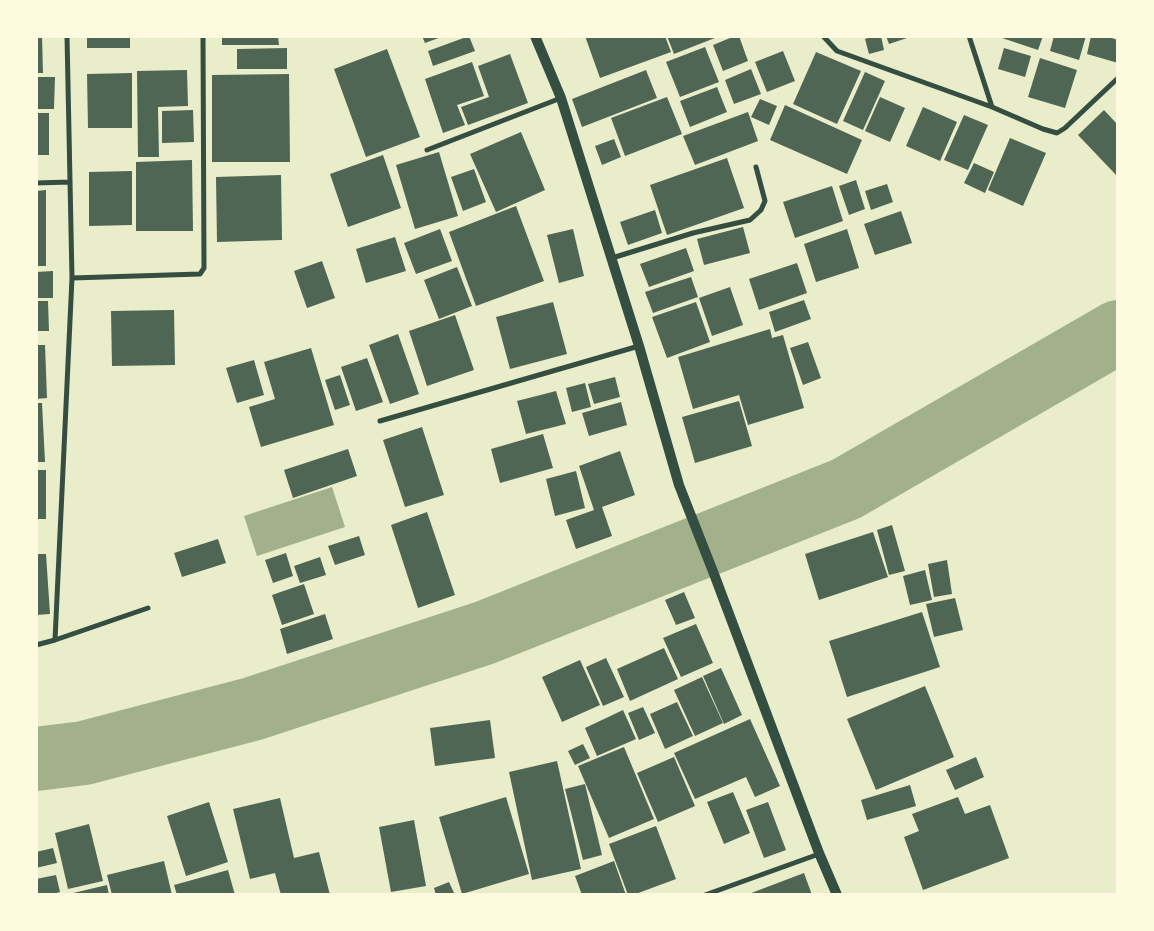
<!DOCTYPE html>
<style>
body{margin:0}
#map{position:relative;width:1154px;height:931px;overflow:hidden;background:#e9edc9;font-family:"Open Sans",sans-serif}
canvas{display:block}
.frame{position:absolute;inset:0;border:38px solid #fefae0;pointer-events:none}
</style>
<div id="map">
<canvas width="1154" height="931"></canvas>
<div class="frame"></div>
</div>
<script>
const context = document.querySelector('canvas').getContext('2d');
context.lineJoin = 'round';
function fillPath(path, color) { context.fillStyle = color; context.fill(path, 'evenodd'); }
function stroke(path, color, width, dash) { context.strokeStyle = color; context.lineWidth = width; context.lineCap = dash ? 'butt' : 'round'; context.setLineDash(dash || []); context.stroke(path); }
fillPath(new Path2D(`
 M332 487 345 527 257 556 244 516Z`), '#a3b18a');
stroke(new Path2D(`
 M36 759 84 753 252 709 484 633 846 489 1118 332`), '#a3b18a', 64);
fillPath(new Path2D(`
 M36 36H42L43 73H36Z
 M87 36H130V48H87Z
 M222 36H278L279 45H222Z
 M422 36H444L425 43Z
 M469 36 475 51 433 66 428 51Z
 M585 36H665L671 52 600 78Z
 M667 36H720L674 54Z
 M735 36H739L748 61 723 71 713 45Z
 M873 36H881L884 50 869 54 865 39Z
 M886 36H910V37L889 44Z
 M996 36H1043L1038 50Z
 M1054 36H1086L1079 60 1050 51Z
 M1091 36H1105L1118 40V63L1087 54Z
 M705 47 719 82 680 97 666 62Z
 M287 48V69H237V49Z
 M1004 48 1031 56 1025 77 998 69Z
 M387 49 420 137 366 157 334 69Z
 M783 51 795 81 767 92 755 62Z
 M816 52 861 71 837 124 793 104Z
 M510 54 528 103 468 125 461 107 489 97 478 66Z
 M1040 58 1077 70 1065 108 1028 97Z
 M472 62 484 96 457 105 465 125 443 133 425 79Z
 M751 69 761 94 734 104 725 80Z
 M187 70 188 106 158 107 159 157H138L137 71Z
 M646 70 657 98 582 127 572 99Z
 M865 72 885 81 863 130 843 121Z
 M132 73V128H88L87 74Z
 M289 74 290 162H212V75Z
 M36 77H55L54 109H36Z
 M717 87 727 112 690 127 680 101Z
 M667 97 682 134 625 156 611 118Z
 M880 97 905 108 890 142 865 131Z
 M760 99 777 106 769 125 751 117Z
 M785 105 862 140 847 174 770 140Z
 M923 107 957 122 940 161 906 146Z
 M193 110 194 142 162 143V111Z
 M1104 110 1118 125V177L1078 135Z
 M748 112 758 141 695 165 683 136Z
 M36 113H49V155H36Z
 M964 115 988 125 968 170 944 160Z
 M521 132 545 190 496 212 470 154Z
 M1010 138 1046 153 1023 206 988 190Z
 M614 139 621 157 602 165 595 146Z
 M439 152 458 216 415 229 396 165Z
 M383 155 401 208 348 227 330 174Z
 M727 158 744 208 667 235 650 185Z
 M192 160 193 231H136V162Z
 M974 163 994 172 985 193 964 183Z
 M474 169 486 202 463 211 451 177Z
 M132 171V225L89 226V172Z
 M281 175 282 240 217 242 216 177Z
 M856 180 865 209 849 215 839 186Z
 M887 184 893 202 871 210 865 191Z
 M832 186 843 221 795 238 783 202Z
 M46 190V266H36V191Z
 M516 206 544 281 476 306 449 232Z
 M655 210 662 233 628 245 620 222Z
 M901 211 912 243 875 255 864 224Z
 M743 227 750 253 704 265 697 239Z
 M440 229 452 261 416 274 404 243Z
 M573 229 584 276 559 283 547 235Z
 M847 229 859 268 816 282 804 244Z
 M395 237 406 271 366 283 356 249Z
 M686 248 694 271 649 287 640 264Z
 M322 261 335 298 307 308 294 271Z
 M797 263 807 293 759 310 749 279Z
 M457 267 472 306 439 319 424 280Z
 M53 271V298H36V272Z
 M691 277 698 297 653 313 645 292Z
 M730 287 743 325 712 336 699 298Z
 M804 300 811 319 775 332 769 312Z
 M36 301H48L49 331H36Z
 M553 302 567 354 510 369 496 317Z
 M696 302 710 342 667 358 652 317Z
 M174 310 175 365 112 366 111 311Z
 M455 315 474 370 427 386 409 331Z
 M770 329 772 338 783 335 804 408 748 425 739 395 693 409 678 357Z
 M398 334 419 394 390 404 369 345Z
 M808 342 821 378 803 385 790 348Z
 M36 345H45L47 398 36 399Z
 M311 348 334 425 261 447 249 407 275 399 264 362Z
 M367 358 383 402 356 411 341 367Z
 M254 360 264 395 237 403 226 368Z
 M340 375 350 405 335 410 325 380Z
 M615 377 620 397 594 404 588 384Z
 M585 383 591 407 572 412 566 388Z
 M556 391 566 424 526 434 517 401Z
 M739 401 752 446 695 463 682 417Z
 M621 402 627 425 589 436 582 413Z
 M36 403H42L45 462H36Z
 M422 427 444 495 405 507 383 440Z
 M543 434 553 468 500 483 491 449Z
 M348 449 357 476 293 498 284 470Z
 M620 451 635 495 602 507 612 536 576 549 566 520 594 510 579 466Z
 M36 470H46V519H36Z
 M576 471 585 508 555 516 546 479Z
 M427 512 455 595 418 608 391 525Z
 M892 525 905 571 889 575 877 530Z
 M873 532 888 577 819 600 805 554Z
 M359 536 365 555 335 565 328 546Z
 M218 539 226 563 182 577 174 553Z
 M286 553 293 576 273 583 265 560Z
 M36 554H46L50 614 36 615Z
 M320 557 326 575 300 583 294 566Z
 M947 560 952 594 934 597 928 564Z
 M925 570 932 600 910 605 903 576Z
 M304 584 314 614 282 625 272 595Z
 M684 592 695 618 676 625 665 600Z
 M955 598 963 630 934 637 926 604Z
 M922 612 940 667 847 697 829 641Z
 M325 614 333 639 287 654 280 629Z
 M696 624 713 663 681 677 663 638Z
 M664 648 678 679 630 701 617 669Z
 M606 658 624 697 603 706 586 667Z
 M580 660 600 705 562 722 542 677Z
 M721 668 742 715 724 724 703 676Z
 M702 677 723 723 695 736 674 690Z
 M925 686 954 757 876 790 847 719Z
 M677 702 693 736 665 749 650 714Z
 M643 707 655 733 639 740 628 713Z
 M623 710 636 739 597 756 585 728Z
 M750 719 780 786 755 797 746 777 695 799 674 753Z
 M490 720 495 758 435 766 430 728Z
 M583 744 590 758 575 765 568 751Z
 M624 747 654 819 609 838 578 766Z
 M674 757 695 806 658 822 637 773Z
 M976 757 984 777 955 790 946 770Z
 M557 761 581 869 532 880 509 772Z
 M585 784 602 855 583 860 565 789Z
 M910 785 916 806 867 820 861 800Z
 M733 792 750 833 724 844 707 802Z
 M506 797 529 874 462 894 439 817Z
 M958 797 965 814 990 805 1009 858 923 890 904 837 919 831 912 814Z
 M280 798 294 858 319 852 330 895H281L275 873 250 879 233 809Z
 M209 802 228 862 186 876 167 816Z
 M768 802 786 850 764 858 746 810Z
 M414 820 426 886 391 892 379 827Z
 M89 824 103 881 68 889 55 833Z
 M656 826 676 879 633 895H628L609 844Z
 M53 848 57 863 36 868V852Z
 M164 861 172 895H112L107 875Z
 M614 861 626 895H582L575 876Z
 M228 870 235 895H177L174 885Z
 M804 873 812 895H746Z
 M56 875 60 892 50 895H36V879Z
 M449 882 455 895H436L434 888Z
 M107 885 109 895H69V894Z`), '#4f6655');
stroke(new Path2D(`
 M823 36 837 51 992 107 1043 129 1057 133 1065 128 1118 78
 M969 36 992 107
 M427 150 561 98
 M36 183 70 182
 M612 258 693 233 750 220 761 210 765 201 756 167
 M72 278 200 274 204 268 203 36
 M380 421 639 346
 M55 640 72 278 67 36
 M36 645 55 640 148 608
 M705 895 819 854`), '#344e41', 5);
stroke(new Path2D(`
 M535 36 561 98 639 346 679 485 714 574 819 853 837 895`), '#344e41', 10);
</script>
